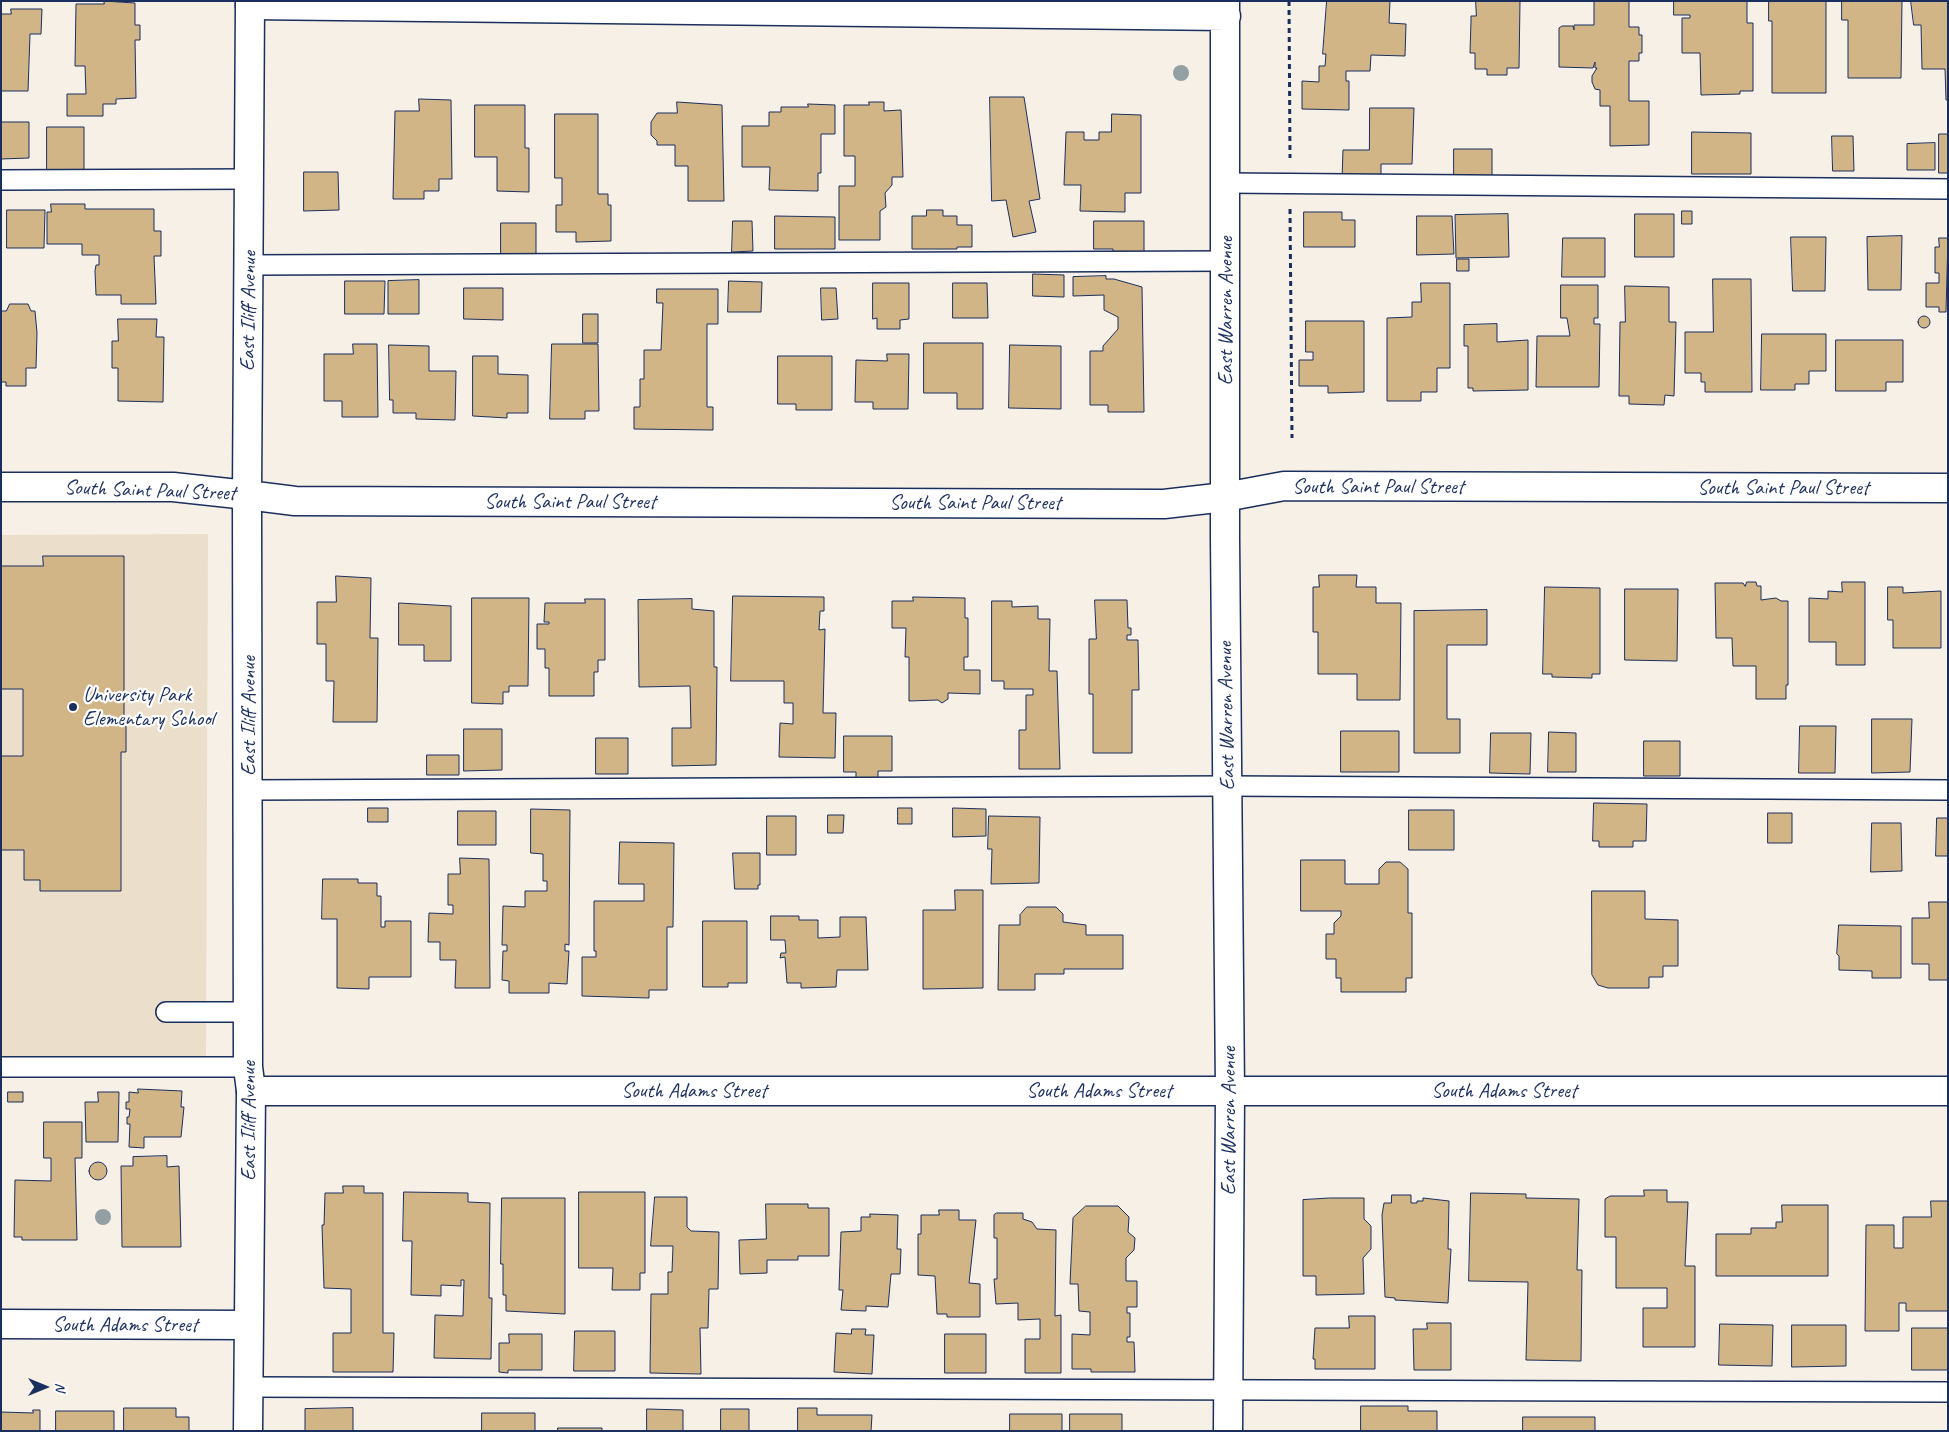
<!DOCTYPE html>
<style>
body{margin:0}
#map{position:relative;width:1949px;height:1432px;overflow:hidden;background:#f6f0e7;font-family:Caveat,sans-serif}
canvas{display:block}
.frame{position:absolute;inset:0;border:2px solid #1b2f5e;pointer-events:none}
.north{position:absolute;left:20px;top:1362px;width:50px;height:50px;-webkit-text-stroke:4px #fff;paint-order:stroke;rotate:90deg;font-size:14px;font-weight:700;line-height:20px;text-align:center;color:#1b2f5e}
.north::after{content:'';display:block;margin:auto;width:18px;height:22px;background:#1b2f5e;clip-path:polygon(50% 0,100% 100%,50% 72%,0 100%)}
</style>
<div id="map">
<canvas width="1949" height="1432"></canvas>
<div class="frame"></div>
<div class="north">N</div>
</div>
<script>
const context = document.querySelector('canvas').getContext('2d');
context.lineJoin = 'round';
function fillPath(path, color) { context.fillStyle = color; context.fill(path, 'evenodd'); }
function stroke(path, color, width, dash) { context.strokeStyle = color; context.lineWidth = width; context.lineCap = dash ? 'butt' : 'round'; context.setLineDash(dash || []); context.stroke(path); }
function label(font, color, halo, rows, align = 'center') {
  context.font = font + ' Caveat,sans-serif'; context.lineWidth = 4.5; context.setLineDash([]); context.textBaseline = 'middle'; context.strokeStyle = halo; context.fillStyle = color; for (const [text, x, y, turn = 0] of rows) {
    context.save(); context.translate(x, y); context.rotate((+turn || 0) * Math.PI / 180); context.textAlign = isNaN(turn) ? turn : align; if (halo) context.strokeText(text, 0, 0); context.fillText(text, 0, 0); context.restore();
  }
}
fillPath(new Path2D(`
 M208 534 206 1058 1 1057V535Z`), '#ebdeca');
const building = new Path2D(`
 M104 1 135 3V25H140V40H135L136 98 116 99V104H103V116H67V94H86L85 66H75L76 4H104Z
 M1327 1H1390L1389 23 1406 24 1405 56 1371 55 1370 71H1346V81H1349V110L1302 109V81L1319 82V66H1325L1326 54H1323Z
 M1476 1H1520L1519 68H1507V75H1487V69H1475V53H1470L1471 21V16H1476Z
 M1602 1H1629V27H1639V35H1642V53H1639V61H1629V101H1649V145L1610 146V106H1600V90L1595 89 1592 82V76L1597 68H1595V62L1593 68 1559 67V28L1562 26H1573L1574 30V25H1594V2Z
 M1674 1H1747V23H1753V91H1740V94L1701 95 1700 53H1682V18H1690V15H1674Z
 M1769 1H1826V93H1772V21H1769Z
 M1842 1H1902L1901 78H1848V20H1842Z
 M1911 1H1948V100H1946L1945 69H1922L1921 25H1914Z
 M11 9H42L41 34H30L28 91H1V14H11Z
 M990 97H1024L1040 199 1029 201 1036 232 1013 237 1006 200 992 201Z
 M419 99 451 100 452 179H439V191H424V199H393L395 111H419Z
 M677 102 722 105 724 201H688V166H675V145H657V141L651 135V122L657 113H677Z
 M869 102H884V111L901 110 903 177H892V185L885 193 886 207 880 211V240H839V186H855V156H844V105H869Z
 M808 104 835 105V134H821V173H818V191L769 190 770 167H742V126H769V112H781V107H808Z
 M475 105H525V148H529V192L497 191V157H475Z
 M1370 108H1414L1412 164H1381V180L1342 179 1343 150H1369Z
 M555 114H598V194H608V205H611V241L576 242V232H556V205H562V178H555Z
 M1112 114 1141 115V193H1125V212L1080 211 1081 185H1064L1066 132H1084V140H1099V132H1111Z
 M1 122H29V158L1 159Z
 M47 127H84V172H47Z
 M1692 132 1751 133V174H1692Z
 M1939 134H1948V173H1939Z
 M1832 136H1853L1854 171H1833Z
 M1935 143V170H1907V144Z
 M1454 149H1492V180H1454Z
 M304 172H338L339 210 304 211Z
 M51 204H85V209H154V231H161V256H154L156 304H121V295H96L95 271 96 265H99V255H82V244H47V212H51Z
 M7 210H45L44 248H7Z
 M927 210H943V216H957V225H972V247H957V249H912V216H926Z
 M1682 211H1692V224H1682Z
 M1304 212H1342V220H1355V247H1304Z
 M1508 214 1509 257 1456 258 1455 215Z
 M1635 214H1674V257H1635Z
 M775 216 835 217V249H775Z
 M1417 216H1452L1454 254 1417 255Z
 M733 221H752L753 251 732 252Z
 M1094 221H1144V252H1113V249H1094Z
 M501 223H536V254H501Z
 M1902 236 1901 290H1868L1867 237Z
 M1791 237H1826L1825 291H1793Z
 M1563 238H1605V277H1562Z
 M1939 238H1948L1946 312H1939V307H1926V283H1939V273H1935V247H1939Z
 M1457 259H1469V271H1457Z
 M1033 274 1064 275V297L1033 296Z
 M1106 276V279H1114L1142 287 1144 412H1108V405H1090V351H1103V346L1118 329V317L1104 310V295L1073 296V277Z
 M1713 279H1751L1752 392H1705V382H1701V373H1685V332H1713Z
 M419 280V314H388V281Z
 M345 281H385L384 314H345Z
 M729 281 762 282 761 312H728Z
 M873 283H909V319L900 320V329H877V318L873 319Z
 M953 283H987L988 318H953Z
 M1421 283H1450V368H1437V392H1421V401H1387V318L1412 317V302H1421Z
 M1561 285H1598V318H1594V324H1600L1599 387H1536L1537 336H1570L1567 318H1561Z
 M1625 286 1669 287V322H1676L1674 396 1665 395 1664 405 1629 404V396H1619L1620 322H1625Z
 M464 288H503V320L464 319Z
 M821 288H836L838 319 822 320Z
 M657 289H718V324H707V407H713V430L634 429V407H640V379H644V350H661L663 303H657Z
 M10 304H28L31 311H35L37 333 36 368H26V386H6V382H1V311H6Z
 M583 314H598V343H583Z
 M1918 322a6 6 0 1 1 12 0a6 6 0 1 1-12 0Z
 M118 319H157L156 337H164L163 402 118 401V368H112V341H118Z
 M1306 321H1364V392L1328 393V386H1299V360H1313V352H1306Z
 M1497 324V342L1528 340V390L1473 391V388H1468V346H1464V325Z
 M1762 334H1826V371H1809V384H1795V390H1761Z
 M1836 340H1903V382H1886V391H1836Z
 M924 343H983V409H957V393H924Z
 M353 344H377L378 417H342V401H324V354H353Z
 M552 344H598L599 411H585V419H550Z
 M389 345 429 346V371H456L455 420 416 419V413H393V400H390Z
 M1010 345 1061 346V409L1009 408Z
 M887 354H909L908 409H873V402H855L856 360 887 361Z
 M473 356H498V374L528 375V413H507V418L473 416Z
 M778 356H832V410H796V404H778Z
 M43 556H124V725H126V752H121V891H40V880H24V850H1V756H23V689H1V566H43Z
 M1319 575H1357L1356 587H1376V603H1401L1400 700H1357V674H1318V632H1313V587H1319Z
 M336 576 371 578 370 638H378L377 722H333L334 681H326V644H317V602H336Z
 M1747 582H1756L1757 586H1761V600L1776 598 1781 601H1788V685H1786V699H1756V666H1733L1732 638H1716L1715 583H1743L1745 586Z
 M1842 582H1865V665H1836V642H1809V598L1828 599V591L1842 592Z
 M1545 587 1600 588V674H1592V678L1552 677V674H1543Z
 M1888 587H1903V593L1941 591V648H1893V620H1888Z
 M1625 589H1678L1677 661 1625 660Z
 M733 596 824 597V611H820L819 630 825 629 823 713H836L835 758 779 757 780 723 793 724V703H784V681H731Z
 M913 597 965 598V618H968V657H964V670H980V694L948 693V699L942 703 938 700 909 701V657H905L906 628H892V601H913Z
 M472 598H529L528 686H509V692H503V704L472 703Z
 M585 599H605V660H598V672H594V696H549V668H545V649H537V624H549V622H544L545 603H585Z
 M692 599V609L714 611V667H717L716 765 672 766V728H691L690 686 639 687 638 600Z
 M1095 600H1127L1128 628H1131V635H1127V640H1138L1139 690H1132V753H1093V694H1089V639H1096Z
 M992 601H1012V607L1038 606V619H1050L1049 671H1057L1060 769H1019V730H1026V695H1033V689H1004V681H992Z
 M399 603 451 606V661H424V645H399Z
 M1487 610V645H1447V719H1460V753H1414V611Z
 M1872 719H1912L1910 772 1872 773Z
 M1800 726H1836L1835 773H1799Z
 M464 729H502V770L464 771Z
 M1341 731H1399V772H1341Z
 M1549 732 1576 733V772H1548Z
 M1491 733H1531L1530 774 1490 773Z
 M844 736H892V771H878V785H856V772H844Z
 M596 738H628V774H596Z
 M1644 741H1680V776H1644Z
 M427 755H459V775H427Z
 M1594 803 1647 804 1646 841H1633V847H1599V841H1593Z
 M368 808H388V822H368Z
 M898 808H912V824H898Z
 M953 808 986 809V836L953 837Z
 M531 809 570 810 569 945 565 944V951H569L567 984 549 983V993H509V981L502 980 503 951H507V945H502L503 906 525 907V891H547V881H543V854L531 853Z
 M1409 810H1454V850H1409Z
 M458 811H496V845H458Z
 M1768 813H1792V843H1768Z
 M828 815H844L843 833H828Z
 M767 816H796V855H767Z
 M989 816 1040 817 1039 883 991 884 992 849H988Z
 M1937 818H1948V856H1936Z
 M1872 823H1901L1902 871 1871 872Z
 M620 842 674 843 673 927H667V990H649V998L582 996V957H596V951H594V901H644V884H619Z
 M733 853H760V885H758V889H735Z
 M460 858 489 859 490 988H455L456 960H440V942H428L429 913 453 914V905H448V874H460Z
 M1301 860H1345V884H1379V869L1386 862H1400L1408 869V913H1412V978H1406V992H1341V978H1336V959H1326V934H1334V923L1341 916V911H1301Z
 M323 879H358V883H377V896H381V927H385V921H411V977H369V989L337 988V919H322Z
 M955 890H983V988L923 989V910H955Z
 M1592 891H1645V919L1678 920V966H1663V977H1649V988H1608L1598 985 1592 975Z
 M1929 902H1948V980H1929V964H1912V918H1929Z
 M1027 907H1056L1063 914V922L1086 925V935H1123V969H1064V974H1035V990H998L999 925H1020V915Z
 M771 916H799V920H818V938L840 937V917H866L868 970H837L836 987 801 988V983H787L785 957 780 958 781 953H786L785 940H771Z
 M703 921H747V983H728V987H703Z
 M1839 925 1901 926V978H1872V971L1839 970V956L1837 954Z
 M138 1089 182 1091 181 1107H184L181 1137H144V1148L129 1147 130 1124H127V1117H129L130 1109H126V1102H129V1092L138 1093Z
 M8 1092H23V1102H8Z
 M98 1092H119L118 1142H86L85 1102H98Z
 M44 1122H82V1158H75L77 1240H22V1237H14L15 1180 51 1181V1158H44Z
 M167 1156V1167L179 1166 181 1247H122L121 1166H133V1157Z
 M89 1171a9 9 0 1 1 18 0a9 9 0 1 1-18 0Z
 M343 1186H364V1193H383V1333H394L393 1372H333V1333H351V1289L324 1288 322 1225H324L325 1193H343Z
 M1644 1190H1667V1202H1688L1685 1266H1695V1347H1643V1308H1667V1288H1616V1237H1605V1199L1610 1196H1644Z
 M404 1192 468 1193V1202L490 1203 489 1298H492L491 1359 434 1358 435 1315 463 1316 464 1280H461V1286L441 1285V1296L411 1295 412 1241H403Z
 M579 1192H645V1273H640V1290H612L613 1268H579Z
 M1471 1193 1526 1194V1198L1579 1199 1577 1270H1582L1581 1361 1526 1360 1528 1282 1469 1281Z
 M1392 1195H1411V1203H1417V1201H1423V1198L1449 1201 1448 1249H1451L1448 1303 1395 1300V1298L1385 1297 1382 1215 1384 1203H1391Z
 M655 1197H687V1227L691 1231 719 1232 718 1289H709L708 1328H700L701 1374 650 1373 651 1294H668V1272H672L673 1246H651Z
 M502 1198H565V1314L506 1311V1295H503V1264H501Z
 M1330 1198H1364V1219L1371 1226V1249L1363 1258 1364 1294 1316 1295V1276H1303V1200Z
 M1931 1201H1948V1311H1906V1303H1899V1331H1865L1866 1225H1894V1248H1903V1217H1931Z
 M766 1204H808V1208H829V1256H798V1260H767V1273L740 1274 739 1240 766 1239Z
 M1782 1205H1828V1276H1716V1234H1751V1228H1776V1222H1782Z
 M1086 1206H1118L1129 1217 1128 1232 1135 1238 1134 1250 1126 1258V1281H1137V1307H1127V1313H1130V1337H1127V1342H1134L1135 1372H1091V1369H1072V1334L1090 1335V1312L1079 1311 1078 1284H1070L1073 1218Z
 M939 1210H959V1220H976L969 1283 980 1284V1317H947V1314H937L935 1276 918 1275V1234H921V1215H939Z
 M997 1213H1023V1219L1032 1222 1037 1229 1056 1230 1055 1316 1061 1315V1373H1025V1339H1040V1319L1018 1320V1303L996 1304 994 1279H997V1238H994V1215Z
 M870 1214 898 1215 897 1249H901L900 1274H891L888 1307 866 1306V1311L841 1310 843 1290H839L841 1232 861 1231V1217H870Z
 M1349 1316H1375V1369H1315V1359H1313L1315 1328H1349Z
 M1427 1323H1451V1370H1414L1413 1329H1427Z
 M1720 1324 1773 1325 1772 1366 1719 1365Z
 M1792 1325H1846V1366L1792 1367Z
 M1912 1328H1948V1370H1912Z
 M852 1329H866L865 1335H874L872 1374 834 1372 836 1333 851 1334Z
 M575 1331H615V1371H574Z
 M509 1334H542V1370H508V1373L499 1372V1343H509Z
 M945 1334H986V1373H945Z
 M1361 1406H1408V1411H1437V1431H1361Z
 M124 1408H176V1417H189V1431H124Z
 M353 1408V1431H305V1409Z
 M798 1408H817V1415H872L871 1431H798Z
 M647 1409 683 1410V1431H647Z
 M721 1409H749V1431H721Z
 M33 1410H40V1431H1V1412L33 1413Z
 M56 1411H114V1431H56Z
 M482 1413H535V1431H482Z
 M1010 1414H1062V1431H1010Z
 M1070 1414H1122V1431H1070Z
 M1523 1417H1595V1431H1523Z
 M558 1428H602V1431H558Z`);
fillPath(building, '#d2b587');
stroke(building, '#1b2f5e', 1);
const service = new Path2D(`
 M1 180 250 179
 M1226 183 1948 189
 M250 265 1226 261
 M249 790 1227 786 1948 790
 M166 1012H248
 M1 1067H248
 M248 1387 1948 1392`);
const minor = new Path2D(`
 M1225 1V538L1230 1091 1228 1431
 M250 5 1226 16
 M1 487H173L247 495
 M251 1091H1948
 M1 1324 248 1325`);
const tertiary = new Path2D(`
 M247 495 295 501 1164 504 1225 497 1284 486 1948 488
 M248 1431 251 1091 248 1067 247 495 250 1`);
stroke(service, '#1b2f5e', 22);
stroke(minor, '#1b2f5e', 31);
stroke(tertiary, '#1b2f5e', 31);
stroke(new Path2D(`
 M1289 1 1290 158
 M1290 209 1292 438`), '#1b2f5e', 3, [5, 4]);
stroke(service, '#fff', 19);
stroke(minor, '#fff', 28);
stroke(tertiary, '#fff', 28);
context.fillStyle = '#929fa5';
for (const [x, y] of [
 [1181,73],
 [103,1217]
]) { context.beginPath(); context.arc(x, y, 8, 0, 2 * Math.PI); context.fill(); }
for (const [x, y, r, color] of [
 [73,707,5,"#1b2f5e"]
]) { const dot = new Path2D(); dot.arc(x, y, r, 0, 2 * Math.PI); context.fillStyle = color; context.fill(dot); stroke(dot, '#fff', 2); }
label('21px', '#1b2f5e', '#fff', [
 ["East Iliff Avenue",249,311,-89],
 ["East Warren Avenue",1226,311,-90],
 ["South Saint Paul Street",1378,487],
 ["South Saint Paul Street",1783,488],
 ["South Saint Paul Street",150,491,2],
 ["South Saint Paul Street",570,502],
 ["South Saint Paul Street",975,503],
 ["East Iliff Avenue",249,716,-90],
 ["East Warren Avenue",1227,716,-91],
 ["South Adams Street",694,1091],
 ["South Adams Street",1099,1091],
 ["South Adams Street",1504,1091],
 ["East Iliff Avenue",249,1121,-90],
 ["East Warren Avenue",1229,1121,-90],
 ["South Adams Street",125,1325]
]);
label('21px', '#1b2f5e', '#fff', [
 ["University Park",83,695],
 ["Elementary School",83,719]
], 'left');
</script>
